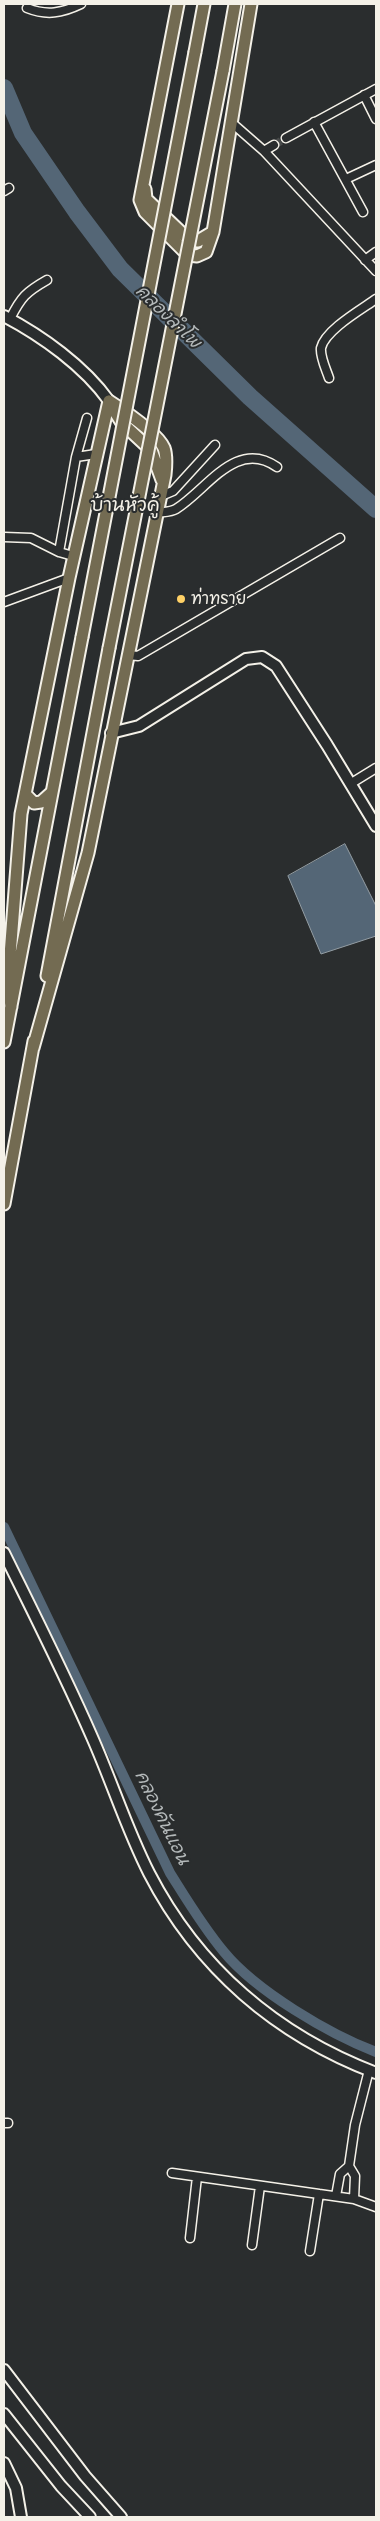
<!DOCTYPE html>
<meta charset="utf-8">
<style>
body{margin:0}
#map{position:relative;width:380px;height:2521px;overflow:hidden;background:#2a2d2e;font-family:"Comic Neue",sans-serif}
canvas{display:block}
.frame{position:absolute;inset:0;border:5px solid #f4f1e8;pointer-events:none}
</style>
<div id="map">
<canvas width="380" height="2521"></canvas>
<div class="frame"></div>
</div>
<script>
const context = document.querySelector('canvas').getContext('2d');
context.lineJoin = 'round';
function fillPath(path, color) { context.fillStyle = color; context.fill(path, 'evenodd'); }
function stroke(path, color, width, dash) { context.strokeStyle = color; context.lineWidth = width; context.lineCap = dash ? 'butt' : 'round'; context.setLineDash(dash || []); context.stroke(path); }
function label(font, color, halo, rows, align = 'center') {
  context.font = font + ' "Comic Neue","Playpen Sans Thai",sans-serif'; context.lineWidth = 4; context.setLineDash([]); context.textBaseline = 'middle'; context.strokeStyle = halo; context.fillStyle = color; for (const [text, x, y, turn = 0] of rows) {
    context.save(); context.translate(x, y); context.rotate((+turn || 0) * Math.PI / 180); context.textAlign = isNaN(turn) ? turn : align; if (halo) context.strokeText(text, 0, 0); context.fillText(text, 0, 0); context.restore();
  }
}
const water = new Path2D(`
 M345 844 376 906V936L321 954 288 876Z`);
fillPath(water, '#546676');
stroke(water, '#949ea4', 1);
stroke(new Path2D(`
 M4 1527 170 1873C187 1900 203 1927 224 1952 256 1991 329 2034 376 2052`), '#546676', 10);
stroke(new Path2D(`
 M4 88 23 133 77 212 120 269 250 397 376 509`), '#546676', 18);
stroke(new Path2D(`
 M274 145 286 138`), '#484a4a', 8, [8, 4]);
const street = new Path2D(`
 M27 8C47 16 62 13 81 4
 M364 95 376 119
 M314 122 363 212
 M232 123 264 151 376 271
 M286 138 376 89
 M264 151 274 145
 M346 179 376 165
 M4 191 9 188
 M365 260 376 252
 M10 319C21 297 26 292 47 280
 M329 378C326 369 320 357 321 348 325 330 362 309 376 299
 M76 457 87 418
 M161 496 173 491 215 445
 M157 513C163 512 171 512 176 509 207 490 236 438 277 467
 M4 537 31 538 59 552
 M73 556 59 552 76 457 96 454
 M4 602 69 578
 M128 655 138 656 340 538
 M350 784 376 768
 M4 2123H8
 M172 2173 354 2199 376 2207
 M336 2196 340 2174 349 2166
 M354 2199 355 2176 349 2166 355 2125 369 2070
 M190 2238 197 2177
 M252 2245 260 2186
 M310 2251 319 2194`);
const secondary = new Path2D(`
 M4 316C42 336 84 366 109 401
 M111 733 139 726 246 659 262 657 276 666 327 745 376 826
 M4 1553C34 1614 65 1675 92 1737 112 1782 127 1830 149 1873 198 1968 276 2035 376 2073
 M4 2370 85 2476 121 2517
 M4 2414 61 2486 90 2517
 M4 2463 16 2488 21 2517`);
const primary = new Path2D(`
 M178 4 140 200 145 212 188 255 197 256 206 252 213 232 251 4
 M195 52 204 4
 M223 71 235 4
 M145 189 146 199 189 240 198 241 213 232
 M109 402 122 423 151 450 162 480
 M25 794 34 803 41 802 51 793
 M47 976 109 648
 M11 1007 8 981 21 814 69 578 109 401
 M4 1042 82 637
 M33 1048 88 853 165 475C166 466 167 456 164 448 157 432 123 410 109 401
 M4 1204 34 1041`);
stroke(street, '#f4f1e8', 11);
stroke(secondary, '#f4f1e8', 14);
stroke(primary, '#f4f1e8', 15);
stroke(street, '#2a2d2e', 8);
stroke(secondary, '#2a2d2e', 10);
stroke(primary, '#736b52', 11);
const primaryBridge = new Path2D(`
 M82 637 195 52
 M109 648 223 71`);
stroke(primaryBridge, '#f4f1e8', 15, []);
stroke(primaryBridge, '#736b52', 11);
for (const [x, y, r, color] of [
 [181,599,5,"#ffd166"]
]) { const dot = new Path2D(); dot.arc(x, y, r, 0, 2 * Math.PI); context.fillStyle = color; context.fill(dot); stroke(dot, '#2a2d2e', 2); }
label('16px', '#f4f1e8', '#2a2d2e', [
 ["ท่าทราย",191,599]
], 'left');
label('italic 18px', '#b4b9ba', '#2a2d2e', [
 ["คลองลำโพ",168,317,44],
 ["คลองคันแอน",162,1818,64]
]);
label('19px', '#f4f1e8', '#2a2d2e', [
 ["บ้านหัวคู้",125,506]
]);
</script>
